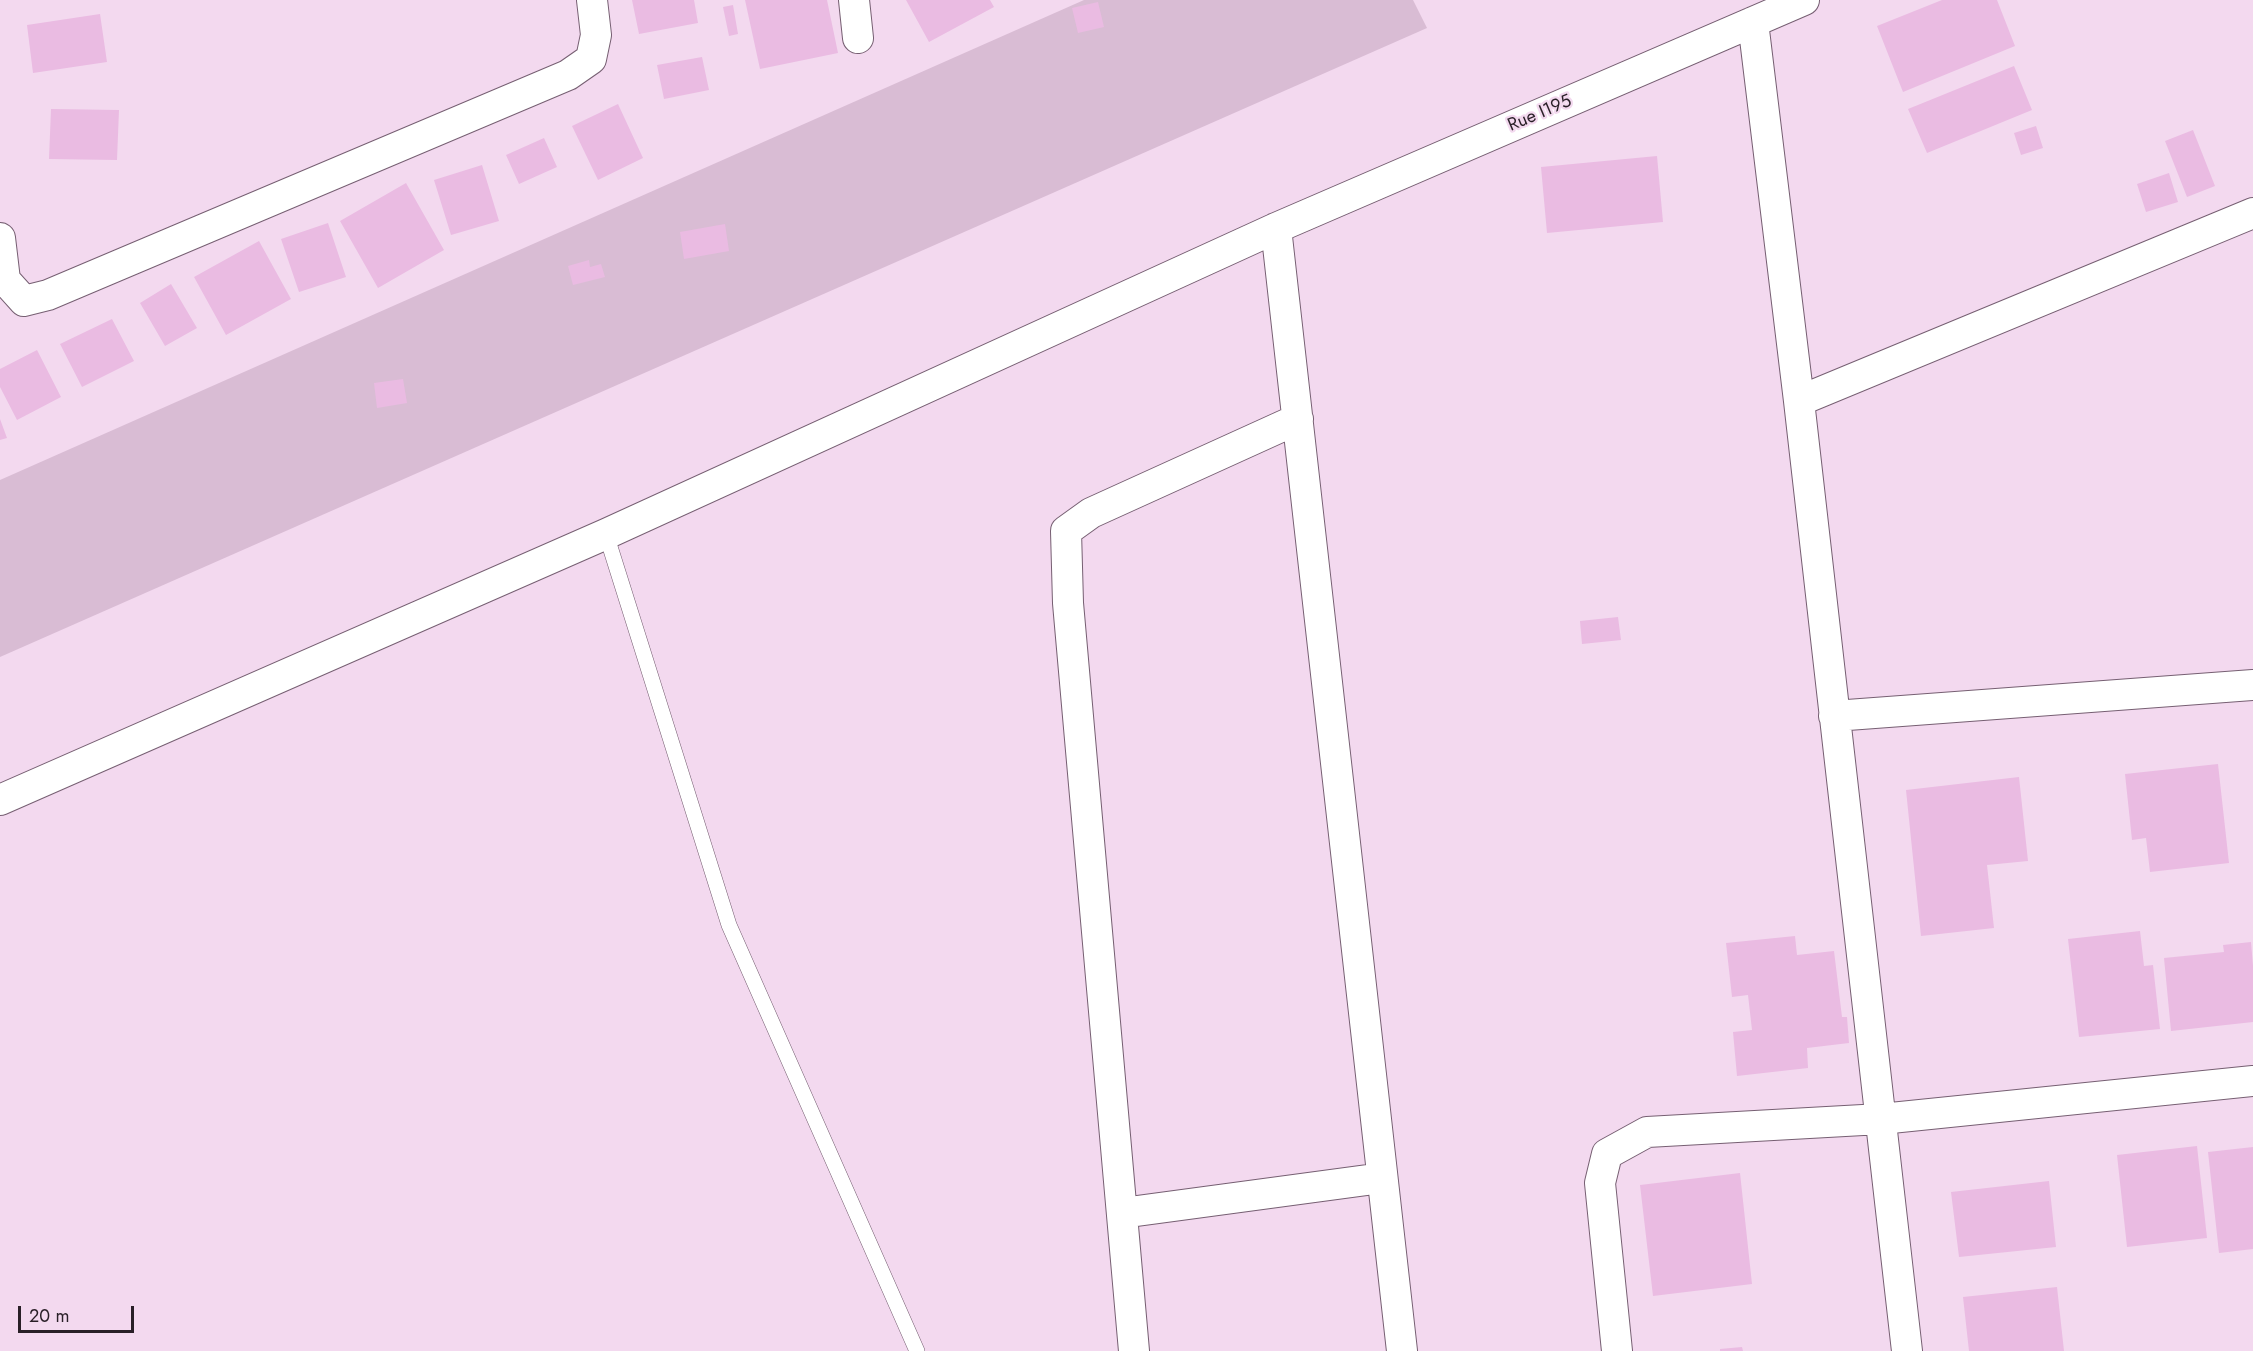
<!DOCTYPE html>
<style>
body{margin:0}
#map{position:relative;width:2253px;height:1351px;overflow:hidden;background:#f3d9ef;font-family:Jost,sans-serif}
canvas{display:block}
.scale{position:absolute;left:18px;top:1306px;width:116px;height:27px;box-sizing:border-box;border:3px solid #291f27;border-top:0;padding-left:8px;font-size:18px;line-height:21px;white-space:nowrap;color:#291f27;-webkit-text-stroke:4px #f3d9ef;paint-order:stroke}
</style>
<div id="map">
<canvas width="2253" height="1351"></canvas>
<div class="scale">20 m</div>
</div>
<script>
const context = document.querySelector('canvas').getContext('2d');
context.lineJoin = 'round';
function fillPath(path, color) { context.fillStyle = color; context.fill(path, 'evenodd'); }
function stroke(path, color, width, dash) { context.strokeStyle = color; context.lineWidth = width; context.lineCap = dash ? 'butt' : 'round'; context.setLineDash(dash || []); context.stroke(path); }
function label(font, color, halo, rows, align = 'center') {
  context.font = font + ' Jost,sans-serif'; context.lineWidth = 4.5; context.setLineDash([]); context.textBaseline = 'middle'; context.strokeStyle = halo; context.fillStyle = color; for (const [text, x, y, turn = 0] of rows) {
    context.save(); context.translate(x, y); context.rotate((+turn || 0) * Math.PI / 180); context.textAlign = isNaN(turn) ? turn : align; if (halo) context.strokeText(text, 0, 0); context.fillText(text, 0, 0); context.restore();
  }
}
fillPath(new Path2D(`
 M1084 0H1413L1427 28 0 657V480Z`), '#d9bcd4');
fillPath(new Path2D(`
 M632 0H694L698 23 639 34Z
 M745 0H827L838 53 760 69Z
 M906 0H990L994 7 929 42Z
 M1942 0H1997L2015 46 1903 92 1877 26Z
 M1098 2 1104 27 1078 33 1072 8Z
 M733 5 738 34 729 36 723 7Z
 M100 14 107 62 33 73 27 25Z
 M702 57 709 90 664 99 657 65Z
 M2014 66 2032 110 1927 153 1908 109Z
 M618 104 643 158 598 180 572 126Z
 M51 109 119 110 117 160 49 159Z
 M2036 126 2043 148 2021 155 2014 133Z
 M2193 130 2215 186 2187 197 2165 141Z
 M544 138 557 167 519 184 506 155Z
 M1657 156 1663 222 1547 233 1541 167Z
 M482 165 499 221 451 235 434 180Z
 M2169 173 2178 202 2146 212 2137 184Z
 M406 183 444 250 378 288 340 221Z
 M328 223 346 277 299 292 281 239Z
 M725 224 729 251 684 259 680 232Z
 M259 241 291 299 226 335 194 277Z
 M589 260 590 267 601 264 605 277 573 285 568 266Z
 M171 284 197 328 165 346 140 303Z
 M112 319 134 361 82 387 60 344Z
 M37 350 61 397 17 420 0 387V369Z
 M403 379 407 403 377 408 374 383Z
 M0 419 7 438 0 440Z
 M1618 617 1621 640 1582 644 1580 621Z
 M2218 764 2229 863 2150 872 2146 838 2132 840 2125 774Z
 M2019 777 2028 861 1987 865 1994 928 1921 936 1906 790Z
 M2140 931 2144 966 2153 965 2160 1029 2079 1037 2068 939Z
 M1795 936 1797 955 1834 951 1842 1017H1847L1849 1043 1807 1048 1808 1068 1737 1076 1733 1032 1752 1030 1748 995 1732 997 1726 943Z
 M2251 942 2253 966V1022L2171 1031 2164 958 2224 952 2223 945Z
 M2197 1146 2207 1238 2127 1247 2117 1155Z
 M2253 1147V1249L2219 1253 2208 1152Z
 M1740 1173 1752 1284 1653 1296 1640 1185Z
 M2049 1181 2056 1247 1959 1257 1951 1192Z
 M2057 1287 2064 1351H1969L1963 1297Z
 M1742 1347 1743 1351H1720V1349Z`), '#eabbe2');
const lane = new Path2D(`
 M606 534 729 925 917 1351`);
const street = new Path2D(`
 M854 0 858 38
 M1753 22 1799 401 1907 1351
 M1276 228 1402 1351
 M0 238 5 280 24 301 48 295 568 75 591 59 596 35 592 0
 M1799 401 2253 213
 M1834 716 2253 685
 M0 800 606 534 1276 228 1804 0
 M1122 1213 1382 1178
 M1134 1351 1068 603 1066 531 1091 513 1298 419
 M1617 1351 1600 1183 1607 1154 1647 1132 1881 1119 2253 1081`);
stroke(lane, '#765f72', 16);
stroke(street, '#765f72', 32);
stroke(lane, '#fff', 15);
stroke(street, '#fff', 30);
label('18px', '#291f27', '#f3d9ef', [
 ["Rue I195",1540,114,-23]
]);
</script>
